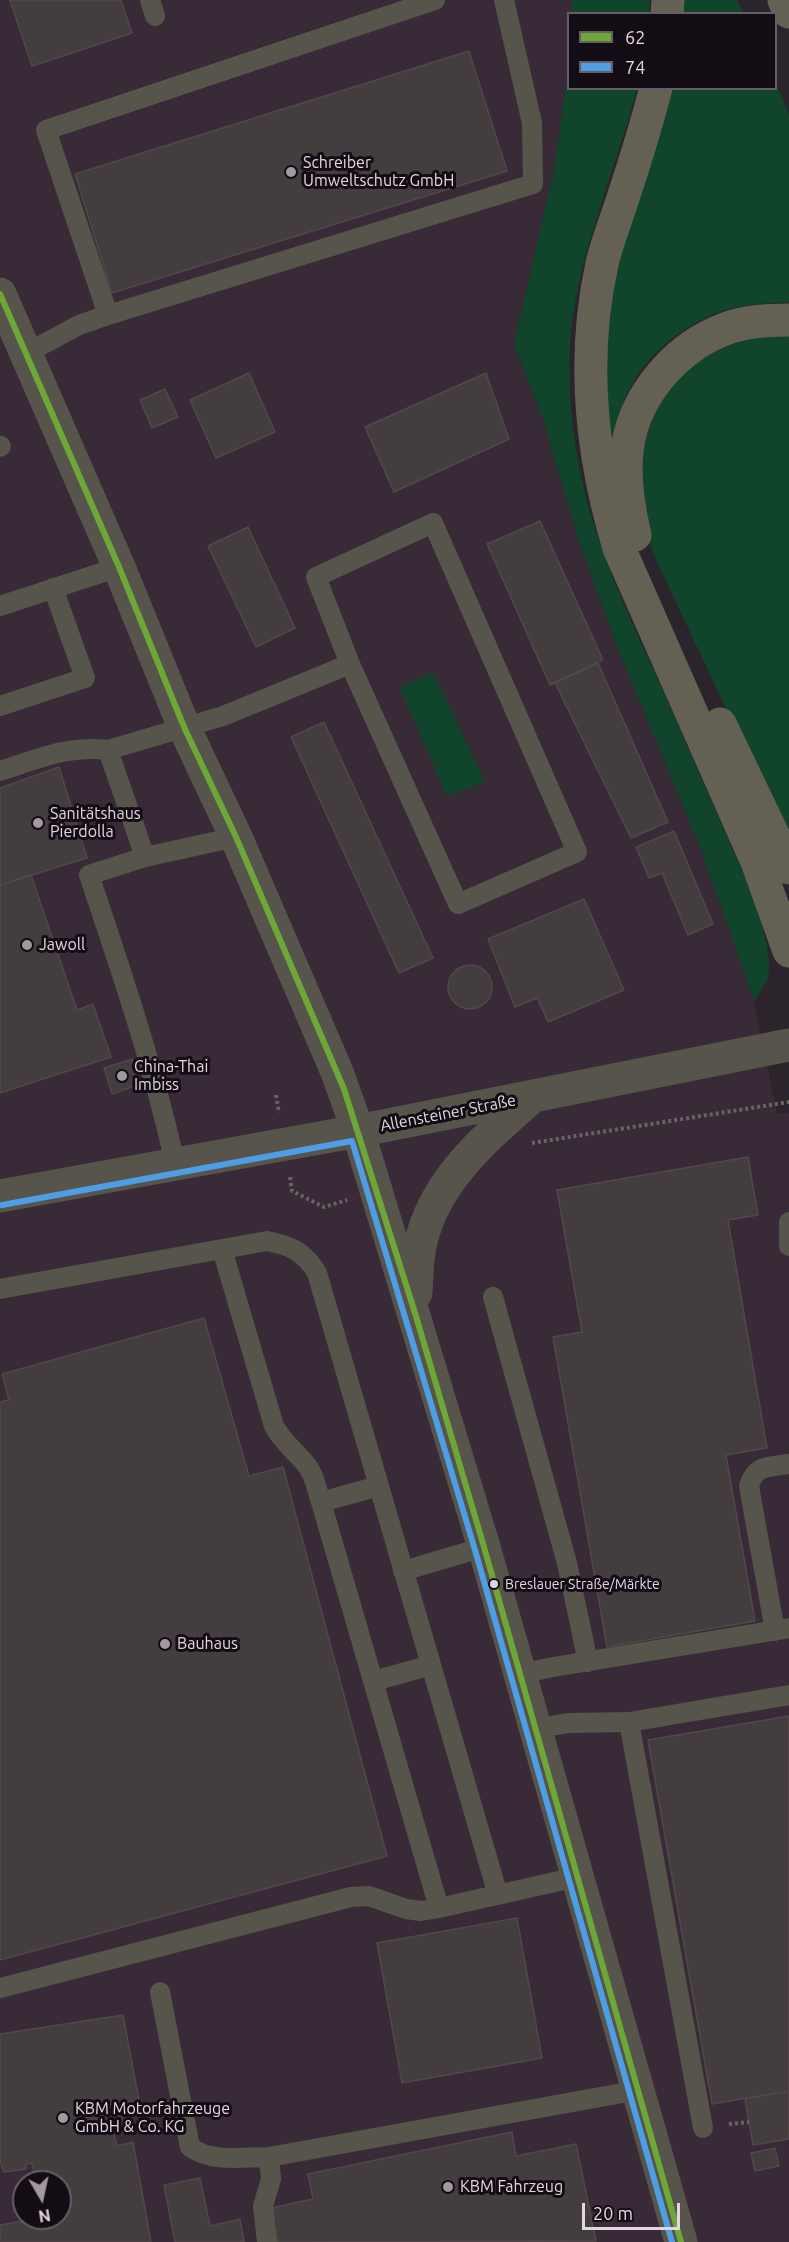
<!DOCTYPE html>
<meta charset="utf-8">
<style>
body{margin:0}
#map{position:relative;width:789px;height:2242px;overflow:hidden;background:#2c242c;font-family:Ubuntu,sans-serif}
canvas{display:block}
.legend{position:absolute;left:567px;top:12px;width:210px;height:78px;box-sizing:border-box;background:#140c14;border:2px solid #665d66;margin:0;padding:8px 10px;list-style:none;font-size:18px;color:#e2d6e1}
.legend li{display:flex;align-items:center;gap:12px;height:30px}
.legend b{width:30px;border:2px solid #665d66}
.north{position:absolute;left:12px;top:2170px;width:60px;height:60px;box-sizing:border-box;background:#140c14;border:2px solid #665d66;border-radius:50%;rotate:171deg;font-size:16px;font-weight:700;line-height:24px;text-align:center;color:#e2d6e1}
.north::after{content:'';display:block;margin:auto;width:21px;height:27px;background:#a298a2;clip-path:polygon(50% 0,100% 100%,50% 72%,0 100%)}
.scale{position:absolute;left:582px;top:2203px;width:98px;height:27px;box-sizing:border-box;border:3px solid #e2d6e1;border-top:0;padding-left:8px;font-size:18px;line-height:21px;white-space:nowrap;color:#e2d6e1;-webkit-text-stroke:4px #140c14;paint-order:stroke}
</style>
<div id="map">
<canvas width="789" height="2242"></canvas>
<ul class="legend">
<li><b style="height:8px;background:#6ca737"></b>62</li>
<li><b style="height:8px;background:#4d9ee5"></b>74</li>
</ul>
<div class="north">N</div>
<div class="scale">20 m</div>
</div>
<script>
const context = document.querySelector('canvas').getContext('2d');
context.lineJoin = 'round';
function fillPath(path, color) { context.fillStyle = color; context.fill(path, 'evenodd'); }
function stroke(path, color, width, dash) { context.strokeStyle = color; context.lineWidth = width; context.lineCap = dash ? 'butt' : 'round'; context.setLineDash(dash || []); context.stroke(path); }
function label(font, color, halo, rows, align = 'center') {
  context.font = font + ' Ubuntu,sans-serif'; context.lineWidth = 6; context.setLineDash([]); context.textBaseline = 'middle'; context.strokeStyle = halo; context.fillStyle = color; for (const [text, x, y, turn = 0] of rows) {
    context.save(); context.translate(x, y); context.rotate((+turn || 0) * Math.PI / 180); context.textAlign = isNaN(turn) ? turn : align; if (halo) context.strokeText(text, 0, 0); context.fillText(text, 0, 0); context.restore();
  }
}
fillPath(new Path2D(`
 M0 0H572V13L568 14V71L554 169 514 344 542 416 579 542 618 649 700 847 754 1001 777 1114 789 1113V2242H0ZM24 2182H60V2218H24Z`), '#382a37');
fillPath(new Path2D(`
 M572 0H650L649 13H572Z
 M679 0H737L743 13 677 14Z
 M568 71V88L637 89C616 170 579 250 571 334 565 399 577 478 599 540 616 590 639 638 661 686 689 751 718 816 747 882 755 905 774 952 768 977 766 985 758 994 754 1001L700 847 618 649 579 542 542 416 514 344 554 169Z
 M776 84 789 114V302C767 303 746 304 725 310 682 324 638 360 623 404 619 414 618 425 615 435L604 436 601 403 614 274 666 89 776 88Z
 M789 336V842L657 562C653 551 647 539 645 527 630 452 652 379 726 346 745 338 768 337 789 336Z
 M433 672 485 782 447 796 399 687Z`), '#10452b');
const building = new Path2D(`
 M10 0H121L132 33 32 66Z
 M469 51 507 171 112 293 75 174Z
 M249 373 275 432 216 458 190 400Z
 M486 373 509 439 394 492 365 427Z
 M165 389 178 417 152 428 140 400Z
 M540 521 603 660 550 685 487 544Z
 M248 527 295 628 256 647 208 546Z
 M598 663 668 822 631 838 555 683Z
 M324 722 433 958 399 973 291 737Z
 M59 767 87 858 0 885V788Z
 M674 831 713 924 688 935 662 873 649 878 636 847Z
 M31 875 77 1010 93 1004 111 1057 0 1093V885Z
 M584 899 624 990 548 1022 537 998 515 1007 488 939Z
 M448 987a22 22 0 1 1 44 0a22 22 0 1 1-44 0Z
 M132 1059 140 1084 112 1094 104 1068Z
 M748 1157 758 1215 728 1220 767 1448 726 1455 755 1621 607 1647 553 1337 582 1332 557 1190Z
 M204 1318 249 1476 283 1467 387 1856 0 1960V1402L9 1400 2 1374Z
 M789 1716V2091L712 2104 648 1740Z
 M517 1918 542 2058 402 2083 377 1943Z
 M123 2015 139 2100 124 2103 129 2133 114 2134 117 2146 133 2142 151 2242H0V2225L40 2218H60V2182H36L32 2163 26 2164V2169L4 2172 0 2161V2034Z
 M789 2091V2139L753 2145 745 2099Z
 M512 2132 516 2156 576 2144 596 2241 278 2242 271 2208 313 2199 308 2174Z
 M775 2148 779 2166 755 2171 751 2153Z
 M200 2178 210 2226 240 2219 244 2242H175L164 2185Z`);
fillPath(building, '#443d3f');
stroke(building, '#514849', 1.5);
stroke(new Path2D(`
 M276 1095 279 1113
 M532 1143 789 1102
 M290 1177 292 1191 324 1207 347 1200
 M729 2124 749 2122`), '#686461', 4, [3, 3]);
stroke(new Path2D(`
 M150 0 155 16
 M108 315 46 130 435 0
 M27 353 79 325 108 315 533 184 532 123 504 0
 M0 447 1 446
 M0 606 119 567
 M0 706 85 678 53 588
 M0 771C38 759 68 745 108 750
 M145 857 108 750 223 716 350 664 316 577 433 523 577 852 458 904 350 664
 M175 1163C153 1065 121 970 89 875L145 857 236 837
 M789 1222V1246
 M222 1249 274 1426C283 1443 297 1452 308 1467 315 1476 317 1491 321 1502L439 1908 577 1877
 M0 1289 267 1241C289 1245 305 1252 317 1273L498 1895
 M493 1297 567 1563 588 1662
 M321 1502 379 1486
 M403 1571 484 1547
 M775 1631 749 1486C755 1464 770 1467 789 1464
 M520 1674 553 1667 789 1628
 M374 1681 431 1665
 M629 1722 789 1695
 M535 1729 568 1723 629 1722 703 2128
 M0 1988 351 1897 369 1896 406 1909 421 1911 439 1908
 M160 1992 190 2147C212 2163 243 2157 269 2157L639 2090
 M267 2242 263 2206 271 2179 269 2157`), '#57554b', 20);
stroke(new Path2D(`
 M0 294 119 567 184 727 236 837 337 1072 358 1131`), '#57554b', 33);
stroke(new Path2D(`
 M358 1131 484 1547 681 2242
 M0 1196 358 1131 789 1045
 M416 1293C417 1278 417 1261 420 1246 433 1181 486 1138 533 1096`), '#57554b', 33);
stroke(new Path2D(`
 M784 0 789 12
 M667 14 668 0
 M656 88C646 126 635 162 623 198 616 220 607 242 602 264 581 359 591 455 619 548L757 862 789 951
 M635 535C627 502 622 467 630 434 642 387 680 346 725 329 746 321 768 320 789 320
 M720 724 789 868`), '#646054', 33);
stroke(new Path2D(`
 M0 294 119 567 184 727 236 837 344 1089 415 1313 484 1547 681 2242`), '#6ca737', 6);
stroke(new Path2D(`
 M2 1205 352 1141 475 1550 672 2242`), '#4d9ee5', 6);
for (const [x, y, r, color] of [
 [291,172,6,"#a298a2"],
 [38,823,6,"#a298a2"],
 [27,945,6,"#a298a2"],
 [122,1076,6,"#a298a2"],
 [494,1584,5,"#e2d6e1"],
 [165,1644,6,"#a298a2"],
 [63,2118,6,"#a298a2"],
 [448,2187,6,"#a298a2"]
]) { const dot = new Path2D(); dot.arc(x, y, r, 0, 2 * Math.PI); context.fillStyle = color; context.fill(dot); stroke(dot, '#140c14', 2); }
label('14px', '#e2d6e1', '#140c14', [
 ["Breslauer Straße/Märkte",505,1584]
], 'left');
label('16px', '#e2d6e1', '#140c14', [
 ["Schreiber",303,163],
 ["Umweltschutz GmbH",303,181],
 ["Sanitätshaus",50,814],
 ["Pierdolla",50,832],
 ["Jawoll",39,945],
 ["China-Thai",134,1067],
 ["Imbiss",134,1085],
 ["Bauhaus",177,1644],
 ["KBM Motorfahrzeuge",75,2109],
 ["GmbH & Co. KG",75,2127],
 ["KBM Fahrzeug",460,2187]
], 'left');
label('16px', '#e2d6e1', '#140c14', [
 ["Allensteiner Straße",448,1113,-11]
]);
</script>
